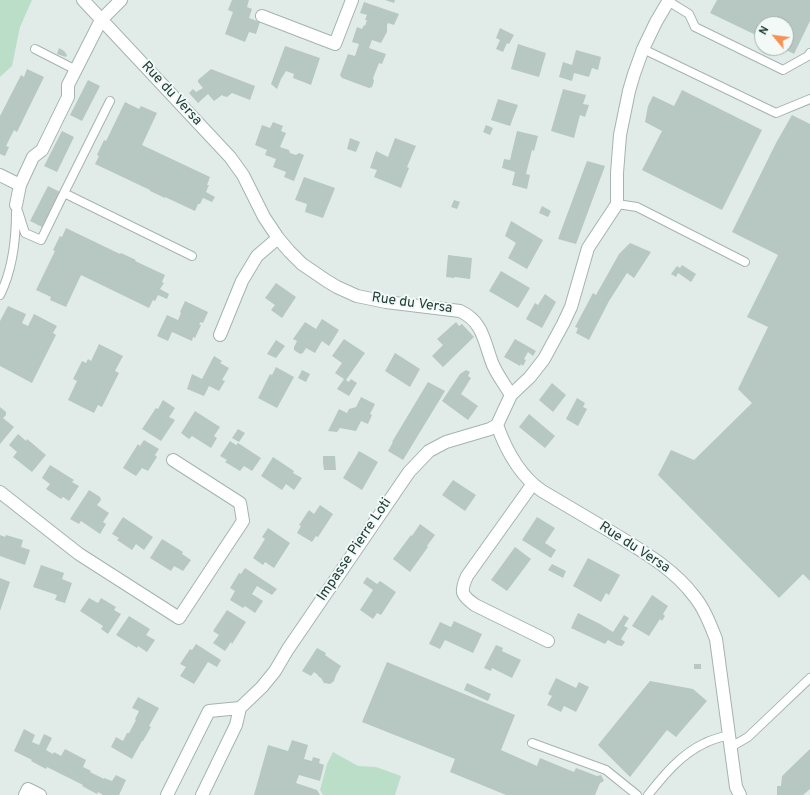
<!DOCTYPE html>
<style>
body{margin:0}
#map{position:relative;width:810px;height:795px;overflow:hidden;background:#e1ece9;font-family:Overpass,sans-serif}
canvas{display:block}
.north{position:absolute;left:754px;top:16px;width:40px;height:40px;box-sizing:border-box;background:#f2f9f6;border:1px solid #9eaeaa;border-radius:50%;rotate:299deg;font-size:11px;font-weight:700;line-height:16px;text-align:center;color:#213e39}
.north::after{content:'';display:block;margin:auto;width:14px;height:18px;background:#f69055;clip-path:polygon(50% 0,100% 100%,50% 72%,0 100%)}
</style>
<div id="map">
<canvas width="810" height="795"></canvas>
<div class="north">N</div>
</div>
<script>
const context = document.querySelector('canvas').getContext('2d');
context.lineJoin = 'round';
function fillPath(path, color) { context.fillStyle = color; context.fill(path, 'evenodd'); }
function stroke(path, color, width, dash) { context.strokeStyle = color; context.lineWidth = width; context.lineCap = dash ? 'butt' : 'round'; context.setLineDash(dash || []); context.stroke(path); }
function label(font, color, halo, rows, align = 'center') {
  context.font = font + ' Overpass,sans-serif'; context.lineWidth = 4; context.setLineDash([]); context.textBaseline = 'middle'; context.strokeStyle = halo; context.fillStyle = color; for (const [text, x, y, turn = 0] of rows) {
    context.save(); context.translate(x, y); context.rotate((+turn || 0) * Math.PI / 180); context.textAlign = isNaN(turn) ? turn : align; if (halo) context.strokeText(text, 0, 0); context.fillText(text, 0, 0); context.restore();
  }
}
fillPath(new Path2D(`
 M0 0H32L20 27 12 66 0 77Z
 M333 752 358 766 376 767 401 776 395 795H323L320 790 327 764Z`), '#badec8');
fillPath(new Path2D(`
 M232 0H249L247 7 252 9 249 18 260 22 256 34 249 32 245 42 225 34 233 12 228 10Z
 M385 0H395L394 3Z
 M717 0H810V21L794 54 782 48H786V24H762V38L710 13Z
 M364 2 399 14 394 25 388 23 387 25V32L381 43 372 40 369 48 386 54 382 64 379 63 373 78 374 81 372 87 369 88 342 78 340 75 348 54 355 56 359 44 352 42 357 27 362 29 364 25 365 26 367 20H365L367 15 360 13Z
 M500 28 514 35 509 44 507 43 503 52 496 49 500 40 496 38Z
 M518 44 546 53 539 77 511 69Z
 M285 46 320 58 311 85 293 78 294 74 286 71 281 79 277 89 271 84Z
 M59 48 64 51 67 55 66 57 57 54Z
 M576 50 601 57 598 70 592 68 589 77 574 73 572 81 559 77 563 62 572 65Z
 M27 69 44 77 17 132 14 130 6 146 9 147 5 156 0 154V116L21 75 24 77Z
 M211 69 255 86 250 100 232 93 227 97 223 96 222 95 214 101 208 94 198 103 189 93 193 89 196 92 203 88 198 82V80Z
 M88 80 100 86 82 121 70 115Z
 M563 89 586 95 583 104 589 105 585 117 580 115 574 138 551 131Z
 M682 90 762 130 722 210 642 170 662 131 645 122 648 106 653 96 674 106Z
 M498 99 518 105 510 126 491 120Z
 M125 102 139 109 141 106 157 113 142 145 210 177 207 185H209L206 192 215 197 212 202 203 198 200 204H198L195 211 165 197V198L150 191V190L95 164 99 156 97 155 104 140 106 141Z
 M792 115 810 124V581L803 574 779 598 658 475 671 450 694 460 752 403 738 389 768 327 747 317 778 255 732 232 776 143Z
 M273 122 283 126 281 131 286 133 280 147 289 150 290 153 296 155 299 153 304 155 294 181 284 177 286 172 273 167 276 159 265 155 267 150 255 145 262 125 270 128Z
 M486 125 493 128 490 135 483 132Z
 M62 131 74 137 57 172 44 166Z
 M517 131 538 136 534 151 532 150 526 174 530 175 527 189 512 185 515 172 502 168 504 159 510 160Z
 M350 138 360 142 356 152 347 149Z
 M395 138 416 146 407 167 409 168 401 188 374 177 377 170 370 168 376 151 388 157Z
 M587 161 605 166 576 244 558 239Z
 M304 177 335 188 323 218 305 212 307 204 295 200Z
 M48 186 60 192 42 227 30 221Z
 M454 200 460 202 457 209 451 207Z
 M542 206 551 211 548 217 539 213Z
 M511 221 543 240 527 269 508 258 516 243 505 236Z
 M66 228 120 254 121 253 136 260 135 261 165 275 162 282 164 283 160 289 169 294 167 299 158 295 155 301 153 300 149 308 81 275 66 307 50 300 51 297 36 290 55 251 53 250 60 236 62 237Z
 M630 243 651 252 634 278 627 273 609 301 589 340 576 333 578 328 575 327 593 293 596 295 619 254Z
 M448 255 472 258 470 279 455 277 454 278 446 277Z
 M682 265 696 274 691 282 678 273 676 277 671 274 677 266 680 268Z
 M501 271 530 288 518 308 489 291Z
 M276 283 296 297 282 318 271 310 275 305 265 298Z
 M545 294 556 302 542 328 526 319 535 303 538 305Z
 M185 301 208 312 203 323 201 322 199 324 201 325 195 338 193 337 192 341 172 332 168 341 157 336 167 315 178 320 181 313 180 312Z
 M8 306 26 314 22 323 28 326 34 314 57 326 53 333 56 335 32 383 0 366V321Z
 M322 319 339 330 329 346 322 341 315 353 306 348 303 353 300 354 294 350V347L297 341 293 339 305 322 316 329Z
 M456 322 459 326 462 324 474 337 443 367 432 356 443 345 437 339Z
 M344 339 365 353 346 380 349 382 351 379 357 383 349 396 337 389 344 379 335 373 342 363 332 356Z
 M515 339 536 351 533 356 528 352 524 359 526 360 523 366 521 364 520 366 504 357Z
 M276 340 285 346 276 358 267 354Z
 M99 344 123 356 115 371 119 373 102 407 98 405 94 413 68 400 77 381 73 379 82 361 86 363 88 359 91 361Z
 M395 353 420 369 410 387 385 371Z
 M214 356 222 361 220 363 229 368 222 380 225 381 219 391 209 386 204 396 187 389 192 374 202 379Z
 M276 367 294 377 277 408 258 398 270 374 272 375Z
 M302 370 310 374 306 382 298 378Z
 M466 370 470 372 468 376 471 378 461 394 478 406 468 420 442 401 460 374Z
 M428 382 445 391 403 460 388 451 393 442H392Z
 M552 383 566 395 553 412 539 400Z
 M361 397 375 404 370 414 372 415 368 424 361 421 356 431 340 428 337 432 328 431 339 409 347 413 349 409 356 407Z
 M577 398 585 403 583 407 587 409 578 426 566 419Z
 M163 400 175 408 169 417 175 420 161 441 142 429 156 408 158 409Z
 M0 407 6 412V415L3 418 14 427 0 444Z
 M195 411 220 427 214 436 217 438 211 448 192 436 189 439 181 433Z
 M529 414 555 436 545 448 519 427Z
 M238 429 245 433 239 442 232 438Z
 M18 434 26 441 27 439 46 455 32 472 13 457 17 452 9 445Z
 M144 440 159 449 155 455 157 457 148 471 142 468 136 476 123 468 138 444 140 446Z
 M230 441 236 445 238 443 261 458 252 471 244 466 240 471 225 462 227 460 220 456Z
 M359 451 378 462 362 490 343 478Z
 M323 456H335L336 470H324L323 463Z
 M273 457 294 471 293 473 302 478 294 490 286 484 282 490 261 476Z
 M50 465 74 480 72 482 79 486 69 501 63 497 61 499 46 489 50 484 42 478Z
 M453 480 476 495 465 511 442 495Z
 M89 490 100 497 101 500 97 505 109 513 103 522 106 524 100 534 81 521 79 524 70 519Z
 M320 505 333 514 318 537 316 536 312 542 297 533 301 526 299 525 309 510 314 514Z
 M123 517 153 537 144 550 136 544 132 550 117 540 119 538 112 534Z
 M537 517 555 528 545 543 556 550 551 558 522 540Z
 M420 524 435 535 427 546 428 547 410 572 393 559 411 535 412 536Z
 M268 528 290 543 274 568 265 562 263 565 253 558 265 539 262 537Z
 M0 535 5 537 6 535 23 540 21 547 30 550 25 565 0 556Z
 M162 539 183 552 182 554 191 560 183 571 174 566 171 571 150 558Z
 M515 547 531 559 507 591 491 580Z
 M588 558 620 575 609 595 606 593 601 602 573 586Z
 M552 564 566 571 563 578 548 570Z
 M41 565 64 573 62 579 72 583 65 603 55 600 57 595 33 587Z
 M245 568 277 589 272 595 257 586 252 594 263 601 255 613 245 606 243 608 230 600 235 591 230 588 239 573 241 574Z
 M367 577 377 584 380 581 396 592 381 615 377 613 373 619 360 610 373 590 363 583Z
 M0 578 10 582 0 611Z
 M652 595 668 606 663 614 665 616 662 621 660 619 649 636 632 626Z
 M89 598 98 603 101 598 116 607 114 610 121 614 108 634 101 629 103 626 80 611Z
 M227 610 246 622 232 644 231 642 225 651 213 643 219 635 213 631Z
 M578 613 600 624 613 632 624 615 629 618 624 626 628 628 621 639 625 642 622 646 617 645 608 640 605 644 571 628Z
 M129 616 150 629 146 635 155 640 147 652 138 646 137 648 116 635Z
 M454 621 482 634 473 653 445 640 440 649 429 644 440 622 451 627Z
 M196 644 221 660 217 667 208 662 194 684 180 676 186 667 180 664 190 649 192 650Z
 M496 645 503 648 502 651 521 660 512 678 492 668 491 671 484 668Z
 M317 648 326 653 325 655 341 666 336 675 334 681 330 684 324 683 321 678 318 676V675L314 672 311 676 302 671Z
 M387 662 515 715 501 750 537 766 540 758 574 772 576 768 597 776 601 775 604 781 600 783 595 795H506L450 772 455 759 362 722Z
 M694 664H701V669H694Z
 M556 678 576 688 579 682 589 687 576 712 564 706 561 712 547 705 552 696 548 694Z
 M650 681 693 689 707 701 676 737 667 730 630 777 598 745Z
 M467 683 491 694 488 701 464 690Z
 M138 697 159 708 149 726 151 727 143 741H142L132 759 111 747 116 737 123 741 127 733H129L136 720 135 719 139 711 132 708Z
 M24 729 35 735 32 742 39 745 44 734 52 738 46 750 53 754 54 752 61 756 65 749 86 760 83 767 91 771 90 772 104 779V778L112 781 116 775 126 780 119 795H103L98 792 97 794 82 786 83 785 47 767 46 769 31 761 32 760 14 751Z
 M292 740 308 745 304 759 312 761 313 757 320 759 319 763 324 765 320 781 299 775 296 783 317 790 320 795H254L268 745 288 751Z
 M810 749V789L803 795H777V786H781L782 776Z`), '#b7c7c2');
const service = new Path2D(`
 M668 1 689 14 695 27 783 70 808 56 810 53
 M35 49 76 70
 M643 49 776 113 810 99
 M64 193 110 101
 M617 204 637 207 745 262
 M16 205 25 233 41 240 64 193 192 256
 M0 295C12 271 16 239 16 212
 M532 743 606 770 637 795
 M731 747 748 737 810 678
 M648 795C664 775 681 754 705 743 713 739 721 737 729 735`);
const minor = new Path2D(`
 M83 0 230 157 243 175 264 217 278 238 289 251 302 264 327 281 337 287 357 296 386 302 460 311C484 322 484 343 493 365 498 376 505 385 511 395L497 425C506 450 520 476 542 491 566 505 589 519 613 533 642 551 673 568 694 596 704 608 710 624 716 639L736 787 740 795
 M262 16 335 44 352 0
 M0 175 20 185 33 157 42 150 68 97V85L101 20 121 0
 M16 205 20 185
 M220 335 242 281 257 256 278 238
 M511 395 530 377 544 359 563 324 571 307 588 248 617 204V173L620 135 629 91 634 74 643 49 656 22 669 0
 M532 485 467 576C460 592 461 595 475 605L548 641
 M0 492 79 554 179 618 243 521 240 503 173 460
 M25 795 28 789 40 795
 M167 795 209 711 240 708 262 687 275 671 288 649 409 472 429 451 446 442 490 429 497 425
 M202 795 236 725 240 708`);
stroke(service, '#a4b4b1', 10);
stroke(minor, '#a4b4b1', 14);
stroke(service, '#fff', 8);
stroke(minor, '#fff', 12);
label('14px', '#213e39', '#f2f9f6', [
 ["Rue du Versa",171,94,47],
 ["Rue du Versa",412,304,8],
 ["Rue du Versa",634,548,33],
 ["Impasse Pierre Loti",355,550,-56]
]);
</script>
